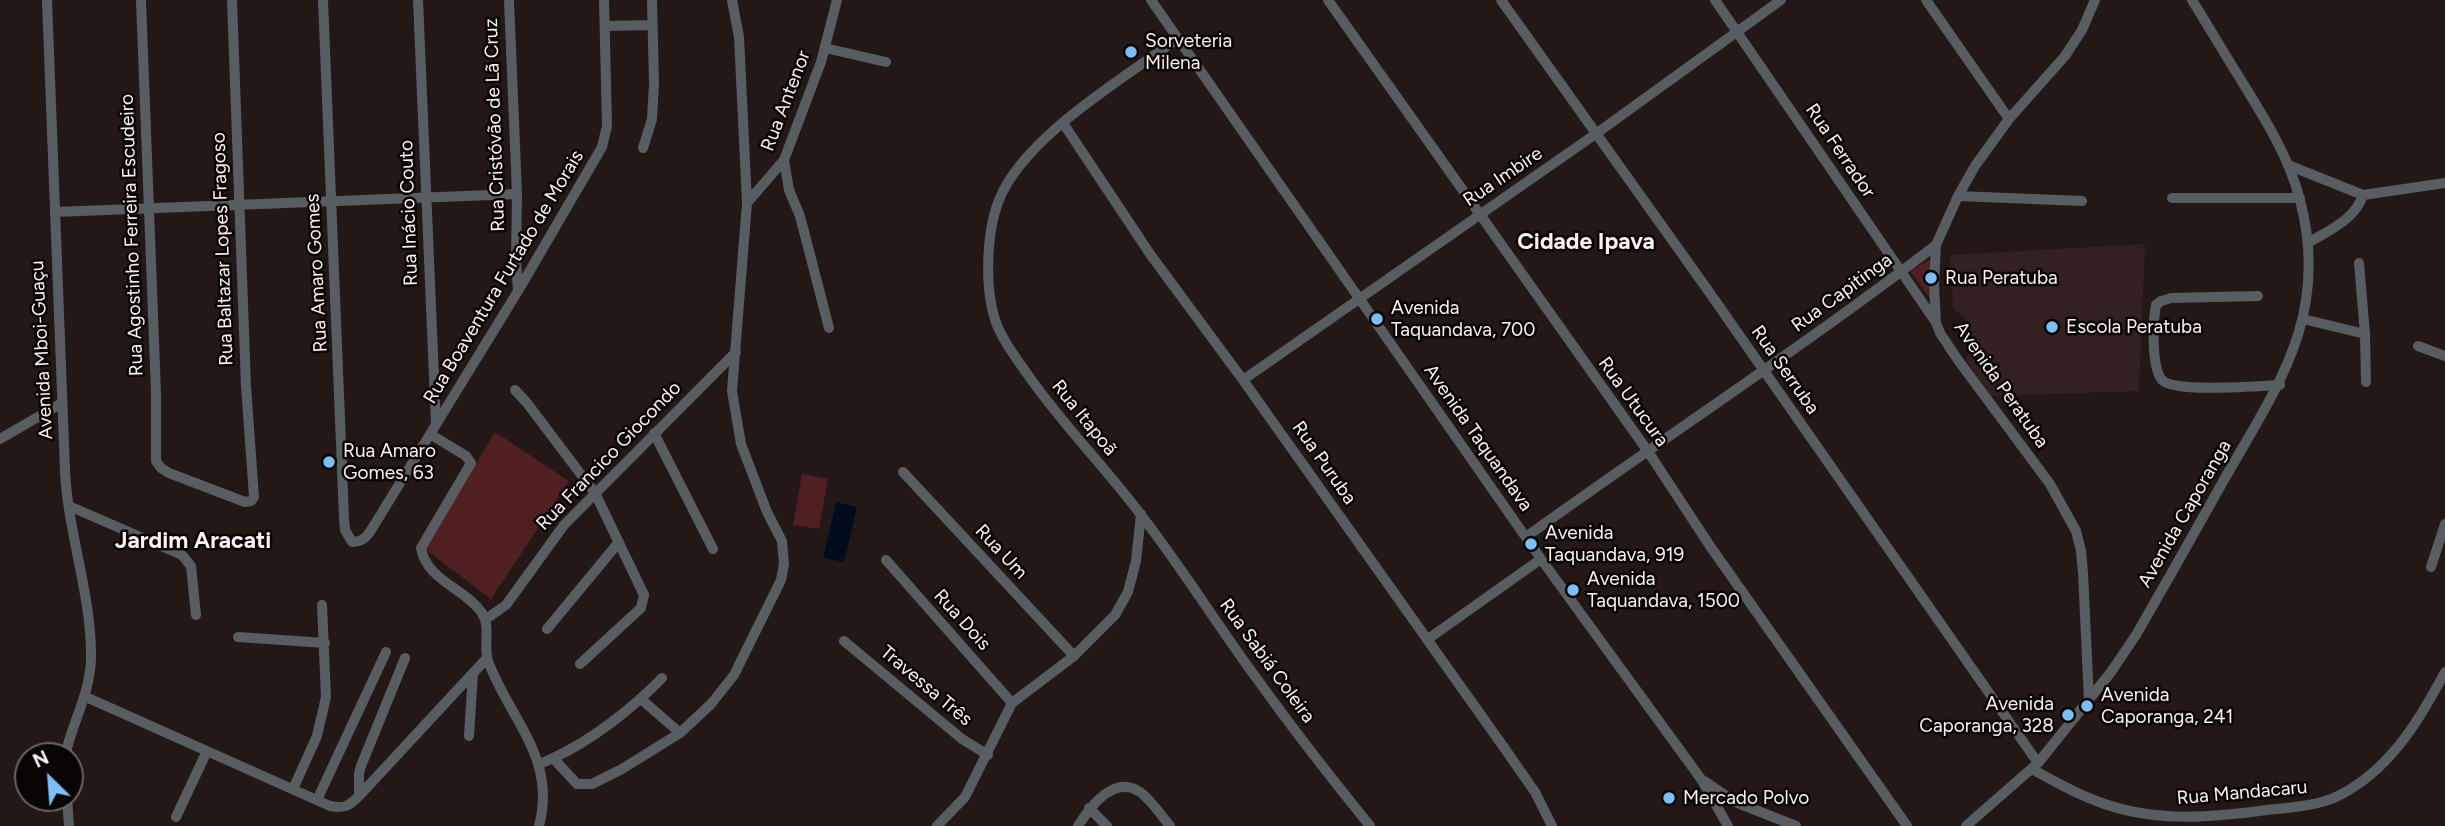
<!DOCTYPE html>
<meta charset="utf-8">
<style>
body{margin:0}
#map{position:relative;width:2445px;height:826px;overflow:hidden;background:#241817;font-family:Figtree,sans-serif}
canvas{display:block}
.north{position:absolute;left:14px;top:742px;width:70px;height:70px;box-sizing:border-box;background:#0a0505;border:2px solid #6a6363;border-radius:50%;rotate:335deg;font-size:19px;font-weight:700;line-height:28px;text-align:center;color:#faf0f0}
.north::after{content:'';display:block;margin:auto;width:24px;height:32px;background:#7bbef8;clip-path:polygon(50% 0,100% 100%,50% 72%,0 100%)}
</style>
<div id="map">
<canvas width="2445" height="826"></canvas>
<div class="north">N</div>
</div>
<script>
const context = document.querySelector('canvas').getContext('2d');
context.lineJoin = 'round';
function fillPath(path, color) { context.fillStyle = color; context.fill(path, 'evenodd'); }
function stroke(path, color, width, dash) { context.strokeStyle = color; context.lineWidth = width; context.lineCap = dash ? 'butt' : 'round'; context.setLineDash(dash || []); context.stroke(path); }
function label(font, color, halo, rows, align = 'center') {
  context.font = font + ' Figtree,sans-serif'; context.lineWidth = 5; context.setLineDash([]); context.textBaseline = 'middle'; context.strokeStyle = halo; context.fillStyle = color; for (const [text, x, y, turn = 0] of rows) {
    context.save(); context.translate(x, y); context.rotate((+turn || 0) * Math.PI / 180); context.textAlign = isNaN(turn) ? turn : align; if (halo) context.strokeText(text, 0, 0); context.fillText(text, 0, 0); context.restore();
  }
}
fillPath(new Path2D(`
 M2145 244 2139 391 1989 396 1965 358 1969 355 1960 335 1966 319 1953 308 1950 255Z`), '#332020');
fillPath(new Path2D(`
 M1930 259 1933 302 1910 271Z
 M495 432 569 481 491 599 425 549Z
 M802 474 828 479 819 529 793 525Z`), '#501f21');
fillPath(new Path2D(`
 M836 502 857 507 844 562 823 558Z`), '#000c1e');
stroke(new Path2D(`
 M47 0C52 157 58 314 65 471 68 534 92 596 91 659 90 694 72 723 65 756
 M141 0 156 393V461L161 468 169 473 245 502 251 501 254 497 246 386 232 0
 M323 0 344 518 345 530 352 542C364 542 367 536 373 527L518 291 602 147 607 126 604 0
 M418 0 436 424
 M509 0 517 194 516 260 518 291
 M1151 0 1541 559 1701 779 1728 826
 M1328 0 1647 450 1710 546 1907 826
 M1501 0 1707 289 2038 763
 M1715 0 1935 321
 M1926 0 2009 119
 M605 26 653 25
 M1177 39C1123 79 1024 137 999 200 986 233 984 292 997 325 1004 343 1017 359 1028 375 1062 424 1105 467 1141 515 1183 569 1219 628 1260 683 1295 732 1332 779 1370 826
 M825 48 886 62
 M1063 123 1150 254 1243 380 1505 749 1535 792 1552 826
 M643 148 652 119 654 84 652 0
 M784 160 789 190 800 216 829 328
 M2288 165 2363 195 2445 183
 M1958 196 2082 201
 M2172 198H2300
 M747 203 784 160 821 62 837 0
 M55 212 517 194
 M2308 243C2329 230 2355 220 2363 195
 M2359 263 2365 334 2366 382
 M2258 296 2171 298 2161 301 2156 305C2153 321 2151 367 2162 380 2174 393 2260 386 2280 385
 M2303 319 2365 334
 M2418 346 2445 356
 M1243 380 1597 133 1781 0
 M515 390 527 403 595 493 644 595 641 608 580 664
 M654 433 713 549
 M430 434 466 456 471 463 421 548C426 580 466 589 482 613 491 627 483 646 488 661 510 720 557 758 539 826
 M0 439 62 403
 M903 472 1074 656
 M69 506 182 555 191 566 196 615
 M1526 537C1662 439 1803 347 1936 245
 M886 560 1012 703
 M2431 567 2445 524
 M486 619 506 605 564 525 736 352
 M547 629 619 542
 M238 637 325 643
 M1428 639 1541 559
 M844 641 962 739 988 755
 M86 697 330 806C344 809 349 806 359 796L487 658
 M641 699 680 733
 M2089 700 2083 573 2081 551 2076 531 2050 484 1958 360 1940 333 1936 323 1934 285 1936 245 1958 196 1975 166 2009 119 2065 56 2082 30 2095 0
 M469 736 473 673
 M553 758C591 741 633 708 662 678
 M540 764 553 758 577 784H592L622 769 680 733 711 704 734 675 781 580 784 564 782 541 767 512 741 444 732 391 747 203 739 37 732 0
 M2032 769C2052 780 2072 792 2094 800 2150 823 2209 818 2267 810 2296 807 2324 806 2349 790 2394 763 2421 717 2445 672
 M1704 781 1735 802 1796 826
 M293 789 317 736 326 697 322 605
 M359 796V773L361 766 405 658
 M67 798 69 826
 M317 800 386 652
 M1089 808 1107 826
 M176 817 207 751
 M937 826 965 797 1012 703 1074 656 1115 615 1128 592 1136 561 1141 514
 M1078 826C1090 807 1114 774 1140 792 1151 800 1161 815 1170 826
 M1966 826 2038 763 2111 672 2136 635C2166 583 2196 530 2225 478 2279 384 2330 314 2300 200 2288 153 2261 113 2236 72 2221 48 2207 24 2192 0`), '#585d61', 10);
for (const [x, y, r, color] of [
 [1131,52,7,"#7bbef8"],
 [1931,278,7,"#7bbef8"],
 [1377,319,7,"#7bbef8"],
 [2052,327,7,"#7bbef8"],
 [329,462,7,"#7bbef8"],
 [1531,544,7,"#7bbef8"],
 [1573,590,7,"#7bbef8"],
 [2087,706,7,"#7bbef8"],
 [2068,715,7,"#7bbef8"],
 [1669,798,7,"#7bbef8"]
]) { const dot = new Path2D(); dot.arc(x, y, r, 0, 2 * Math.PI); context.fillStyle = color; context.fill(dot); stroke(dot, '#0a0505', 2.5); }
label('19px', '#faf0f0', '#0a0505', [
 ["Sorveteria",1145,41],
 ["Milena",1145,63],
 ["Rua Peratuba",1945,278],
 ["Avenida",1391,308],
 ["Taquandava, 700",1391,330],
 ["Escola Peratuba",2066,327],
 ["Rua Amaro",343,451],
 ["Gomes, 63",343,473],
 ["Avenida",1545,533],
 ["Taquandava, 919",1545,555],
 ["Avenida",1587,579],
 ["Taquandava, 1500",1587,601],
 ["Avenida",2101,695],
 ["Caporanga, 241",2101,717],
 ["Avenida",2054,704,"right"],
 ["Caporanga, 328",2054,726,"right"],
 ["Mercado Polvo",1683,798]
], 'left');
label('19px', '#faf0f0', '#0a0505', [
 ["Rua Antenor",786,101,-69],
 ["Rua Cristóvão de Lã Cruz",495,125,-92],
 ["Rua Ferrador",1840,151,56],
 ["Rua Imbire",1503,177,-34],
 ["Rua Inácio Couto",409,213,-92],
 ["Rua Agostinho Ferreira Escudeiro",132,235,-92],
 ["Rua Baltazar Lopes Fragoso",223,249,-92],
 ["Rua Amaro Gomes",317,273,-93],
 ["Rua Boaventura Furtado de Morais",504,277,-59],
 ["Rua Capitinga",1842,293,-36],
 ["Avenida Mboi-Guaçu",42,350,-93],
 ["Rua Serruba",1785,370,55],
 ["Avenida Peratuba",2001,385,55],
 ["Rua Utucura",1633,402,54],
 ["Rua Itapoã",1084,418,51],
 ["Avenida Taquandava",1478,438,55],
 ["Rua Francico Giocondo",609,456,-46],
 ["Rua Puruba",1324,463,55],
 ["Avenida Caporanga",2185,514,-60],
 ["Rua Um",1001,552,47],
 ["Rua Dois",962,620,48],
 ["Rua Sabiá Coleira",1267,661,54],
 ["Travessa Três",926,686,40],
 ["Rua Mandacaru",2242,793,-5]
]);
label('bold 23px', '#faf0f0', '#0a0505', [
 ["Cidade Ipava",1586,242],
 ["Jardim Aracati",193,541]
]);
</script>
